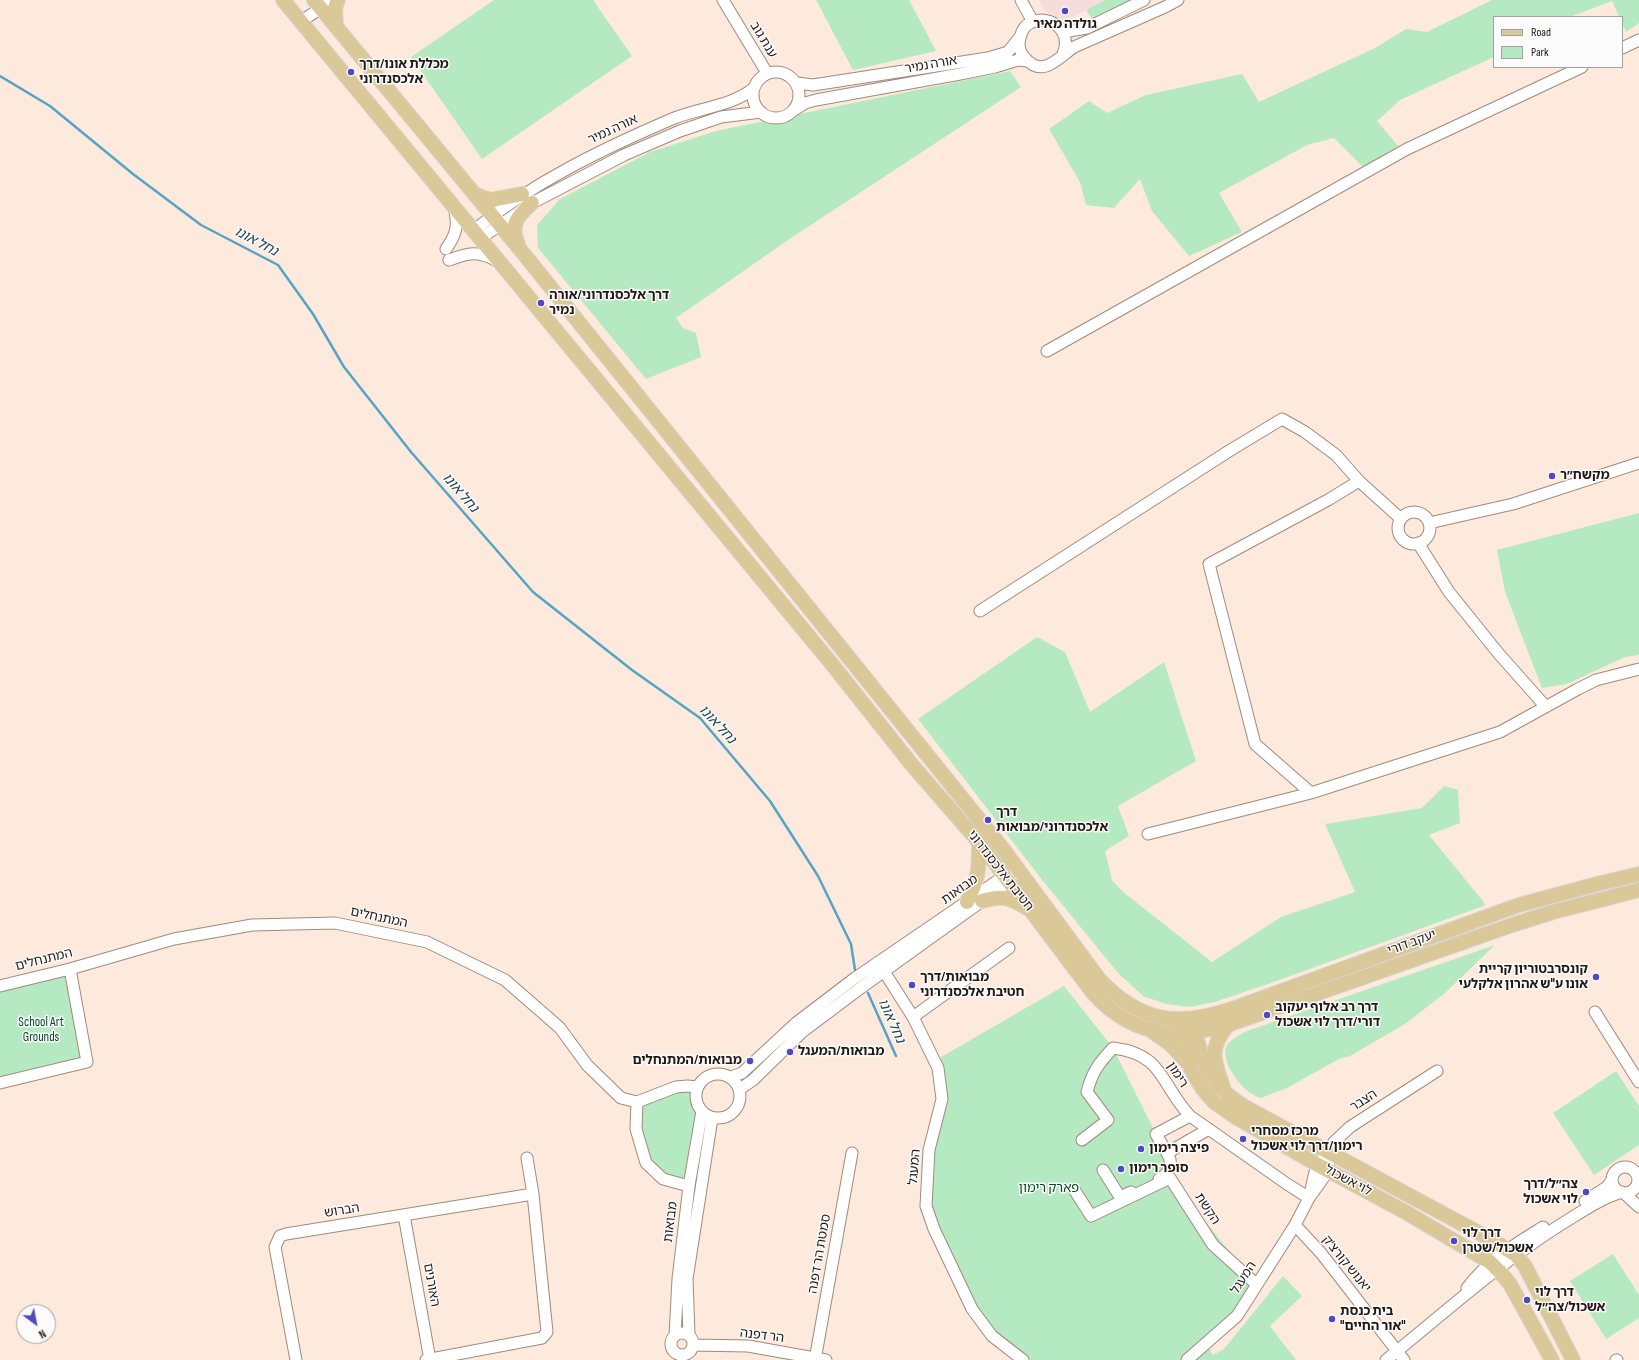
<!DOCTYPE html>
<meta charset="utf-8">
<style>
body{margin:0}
#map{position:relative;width:1639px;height:1360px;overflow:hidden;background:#feeadd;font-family:"Sofia Sans Condensed",sans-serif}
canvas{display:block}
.legend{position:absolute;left:1493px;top:16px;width:130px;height:52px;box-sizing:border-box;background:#fbfbfb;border:1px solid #a4a09e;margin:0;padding:5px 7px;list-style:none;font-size:12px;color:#211813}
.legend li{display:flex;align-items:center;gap:8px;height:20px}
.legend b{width:20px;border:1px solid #a4a09e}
.north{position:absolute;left:16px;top:1304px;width:40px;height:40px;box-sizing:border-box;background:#fbfbfb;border:1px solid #a4a09e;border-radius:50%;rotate:148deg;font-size:11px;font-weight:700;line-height:16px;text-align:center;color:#211813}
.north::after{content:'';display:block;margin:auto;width:14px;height:18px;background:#4f49c0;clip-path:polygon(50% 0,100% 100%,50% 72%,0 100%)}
</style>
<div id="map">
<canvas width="1639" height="1360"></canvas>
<ul class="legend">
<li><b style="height:5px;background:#dbc898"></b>Road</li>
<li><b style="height:11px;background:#b5e9c1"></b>Park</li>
</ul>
<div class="north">N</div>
</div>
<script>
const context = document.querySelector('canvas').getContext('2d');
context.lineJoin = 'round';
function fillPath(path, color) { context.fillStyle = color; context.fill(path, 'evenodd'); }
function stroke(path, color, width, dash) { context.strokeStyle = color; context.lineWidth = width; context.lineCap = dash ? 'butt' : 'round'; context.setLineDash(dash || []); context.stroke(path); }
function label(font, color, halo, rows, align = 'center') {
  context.font = font + ' "Sofia Sans Condensed","Noto Sans Hebrew",sans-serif'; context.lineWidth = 3; context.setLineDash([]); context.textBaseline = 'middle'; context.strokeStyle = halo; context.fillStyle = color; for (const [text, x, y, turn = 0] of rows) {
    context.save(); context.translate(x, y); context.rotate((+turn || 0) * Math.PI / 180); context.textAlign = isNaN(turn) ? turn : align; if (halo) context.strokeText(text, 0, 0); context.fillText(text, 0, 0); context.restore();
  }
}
fillPath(new Path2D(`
 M1039 0H1105L1065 21 1046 12Z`), '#f7dcde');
fillPath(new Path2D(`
 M494 0H593L632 56 482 159 411 57Z
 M816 0H909L936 51 853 70Z
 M1105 0H1143L1096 24 1086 10Z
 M1492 0H1639V23L1626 32 1622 23V17H1619L1612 1 1570 17H1494V57L1400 100 1377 121 1398 146 1363 167 1334 138 1307 145 1219 193 1242 232 1189 256 1152 211 1140 179 1114 208 1086 205 1080 182 1049 129 1089 101 1107 113 1146 95 1242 74 1259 102 1375 48 1406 29 1427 32Z
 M1010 71 1021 87 791 238 676 318 683 328 696 333 701 357 646 379 538 248 537 225 560 199 650 152 716 131Z
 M1639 513V655L1625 657 1567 684 1542 688 1505 592 1497 550Z
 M1037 637 1065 652 1090 712 1164 662 1196 761 1118 806 1129 836 1105 851 1112 880 1123 892 1212 962 1281 917 1355 892 1325 824 1422 808 1444 786 1458 790 1460 823 1429 835 1486 905 1271 983 1215 1002 1189 1007 1166 1004 1143 996 1118 973 1043 881 918 719Z
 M1495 945 1445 993 1405 1024 1350 1056 1339 1059 1287 1088 1261 1098C1258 1097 1255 1096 1252 1094 1241 1088 1221 1062 1226 1048 1228 1040 1240 1035 1247 1031Z
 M70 969 87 1062 0 1083V986Z
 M1064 986 1113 1048 1156 1134 1167 1153 1170 1178 1256 1284 1237 1316 1206 1344 1213 1355 1224 1349 1283 1276 1302 1296 1270 1326 1296 1360H1026L972 1309 926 1206 941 1057Z
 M1616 1071 1639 1106V1145L1594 1175 1553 1113Z
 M698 1087C696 1097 696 1102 702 1111L689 1186 663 1179 646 1163 637 1102Z
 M1613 1254 1639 1295V1318L1606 1339 1570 1281Z`), '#b5e9c1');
stroke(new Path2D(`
 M0 76 50 106 133 174 201 225 278 265 313 314 344 367 411 452 533 592 632 670 700 718 770 801 818 876 851 944 855 970
 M868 993 896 1056`), '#55a4c5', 2.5);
const minor = new Path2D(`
 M723 0 767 73
 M1021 0 1033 22
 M300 22 333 0
 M1063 32 1087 28 1144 0
 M1622 48 1639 40
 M1063 54C1077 20 1026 6 1020 38 1018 45 1020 53 1025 58 1043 79 1059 57 1074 47L1165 7 1178 0
 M753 95a23 23 0 1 1 46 0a23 23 0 1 1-46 0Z
 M797 83 813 85 988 58 1008 52 1020 37
 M794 110 805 103 816 100 960 74 995 67 1018 60 1027 61
 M474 230C534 182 602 149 672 119 698 108 733 106 754 88
 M481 238 532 203 624 155 680 131 721 117 761 112
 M446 249C456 235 459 225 454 208
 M449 260C468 253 478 250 497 261
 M1047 351 1407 149 1582 67
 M1398 528a16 16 0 1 1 32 0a16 16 0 1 1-32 0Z
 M1429 523 1513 504 1639 463
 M1418 543 1449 592 1499 654 1546 707
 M980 611 1229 451 1282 419 1305 432 1336 455 1359 481
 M1311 793 1255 744 1209 564 1328 500 1359 481 1401 519
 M1148 834 1311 793 1500 732 1578 689 1596 680 1639 669
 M878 962 913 1017 938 1068 942 1099 929 1150 926 1206 934 1229 972 1309 992 1336 1023 1360
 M0 986 70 969 174 939 252 925 335 923 427 942 505 980 560 1028 587 1065 621 1098 637 1102 676 1087 687 1086 698 1087
 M1595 1012 1639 1082
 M913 1017 1009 948
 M696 1096a22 22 0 1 1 44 0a22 22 0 1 1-44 0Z
 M731 1077 742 1073 796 1023 855 978 1000 879
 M0 1083 87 1062 70 969
 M740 1089 753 1080 802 1032 862 987 982 901 1009 881 1018 869
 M637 1102 636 1129 646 1163 663 1179 689 1186
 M1190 1116 1156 1134 1167 1153 1209 1129
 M1082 1140 1108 1120 1087 1092C1092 1072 1099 1063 1113 1048 1164 1054 1160 1084 1190 1116L1287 1184 1309 1198
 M1612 1180a13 13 0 1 1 26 0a13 13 0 1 1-26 0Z
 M1103 1170 1120 1197 1131 1192
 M1159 1179C1169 1174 1174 1163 1167 1153
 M1075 1191 1091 1216 1170 1178 1213 1245 1256 1284
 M1624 1193 1639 1207
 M1310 1194 1315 1172 1323 1159
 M1585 1201 1607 1187 1612 1180
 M404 1215 430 1360
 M1295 1225 1321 1253 1404 1360
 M1467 1288C1488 1260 1514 1245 1543 1227
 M671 1344a11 11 0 1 1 22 0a11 11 0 1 1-22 0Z
 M689 1335 687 1279 712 1118
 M675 1336 678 1279 689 1186 702 1111
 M693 1345 748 1346 826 1360
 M296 1360 275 1247 280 1236 286 1234 533 1194
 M426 1360 542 1338 547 1332 533 1194 527 1158
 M815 1360 852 1153
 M1187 1360 1237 1316 1295 1225 1309 1198 1324 1177 1328 1170 1329 1152 1334 1142 1350 1127 1437 1071
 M1386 1360C1443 1314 1498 1264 1560 1225 1580 1213 1599 1199 1622 1192
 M1616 1360H1617`);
const major = new Path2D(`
 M283 0 831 663 912 765 979 842 1093 993C1137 1041 1185 1040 1242 1020L1512 925 1553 912 1639 890
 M314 0 519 248 1003 849 1099 979C1140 1023 1178 1027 1232 1009L1519 905 1597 884 1639 874
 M336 26 335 8 338 0
 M474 194 490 200 522 194
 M518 244C509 224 518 216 532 203
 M982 901C1004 895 1008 897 1027 908
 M967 902C979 877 979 870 979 842
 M1191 1024C1196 1033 1198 1043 1201 1053 1208 1078 1224 1094 1245 1107L1492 1240 1516 1255 1525 1266 1573 1360
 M1186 1025 1183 1034 1191 1069 1202 1088 1214 1102 1234 1116 1318 1165 1407 1213 1490 1262 1501 1273 1510 1284 1552 1360
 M1153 1032 1170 1044 1188 1063
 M1223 1086C1213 1061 1209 1047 1228 1025`);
stroke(minor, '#a08a7b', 13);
stroke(major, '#d7d5d5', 16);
stroke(minor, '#fff', 11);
stroke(major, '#dbc898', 14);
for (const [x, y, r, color] of [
 [1065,11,4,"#4f49c0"],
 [351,72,4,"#4f49c0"],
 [541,303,4,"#4f49c0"],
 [1552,476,4,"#4f49c0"],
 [988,820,4,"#4f49c0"],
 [1596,977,4,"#4f49c0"],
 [912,985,4,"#4f49c0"],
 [1267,1015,4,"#4f49c0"],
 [790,1052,4,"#4f49c0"],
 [750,1061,4,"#4f49c0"],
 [1243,1139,4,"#4f49c0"],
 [1141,1149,4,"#4f49c0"],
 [1121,1169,4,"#4f49c0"],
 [1586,1192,4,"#4f49c0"],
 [1454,1241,4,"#4f49c0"],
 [1527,1300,4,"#4f49c0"],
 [1332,1319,4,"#4f49c0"]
]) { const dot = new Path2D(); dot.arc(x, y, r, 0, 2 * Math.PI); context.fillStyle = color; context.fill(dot); stroke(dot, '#fbfbfb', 1.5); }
label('bold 13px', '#211813', '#fbfbfb', [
 ["גולדה מאיר",1065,25,"center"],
 ["מכללת אונו/דרך",359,65],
 ["אלכסנדרוני",359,80],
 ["דרך אלכסנדרוני/אורה",549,296],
 ["נמיר",549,311],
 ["מקשח״ר",1560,476],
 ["דרך",996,813],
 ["אלכסנדרוני/מבואות",996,828],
 ["קונסרבטוריון קריית",1588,970,"right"],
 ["אונו ע\"ש אהרון אלקלעי",1588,985,"right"],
 ["מבואות/דרך",920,978],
 ["חטיבת אלכסנדרוני",920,993],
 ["דרך רב אלוף יעקוב",1275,1008],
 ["דורי/דרך לוי אשכול",1275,1023],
 ["מבואות/המעגל",798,1052],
 ["מבואות/המתנחלים",742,1061,"right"],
 ["מרכז מסחרי",1251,1132],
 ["רימון/דרך לוי אשכול",1251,1147],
 ["פיצה רימון",1149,1149],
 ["סופר רימון",1129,1169],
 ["צה״ל/דרך",1578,1185,"right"],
 ["לוי אשכול",1578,1200,"right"],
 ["דרך לוי",1462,1234],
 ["אשכול/שטרן",1462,1249],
 ["דרך לוי",1535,1293],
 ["אשכול/צה״ל",1535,1308],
 ["בית כנסת",1340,1312],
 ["\"אור החיים\"",1340,1327]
], 'left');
label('13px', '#211813', '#fbfbfb', [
 ["ענת גוב",763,40,59],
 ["אורה נמיר",931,65,-10],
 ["אורה נמיר",613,130,-25],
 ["חטיבת אלכסנדרוני",1000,871,52],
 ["מבואות",960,890,-35],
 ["המתנחלים",379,918,12],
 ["יעקב דורי",1412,943,-20],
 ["המתנחלים",44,960,-14],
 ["רימון",1177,1075,57],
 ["הצבר",1364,1101,-33],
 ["המעגל",915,1167,-85],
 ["לוי אשכול",1348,1181,28],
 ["הקשת",1207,1209,57],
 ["הברוש",342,1211,-9],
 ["מבואות",671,1222,-83],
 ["סמטת הר דפנה",820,1254,-80],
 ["יאנוש קורצ'ק",1346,1264,51],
 ["המעגל",1244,1278,-58],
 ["האורנים",431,1285,80],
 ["הר דפנה",762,1336,7]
]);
label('13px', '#004c23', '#fbfbfb', [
 ["School Art",41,1023],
 ["Grounds",41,1038],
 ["פארק רימון",1049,1189]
]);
label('italic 14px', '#1f4352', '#fbfbfb', [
 ["נחל אונו",256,242,28],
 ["נחל אונו",460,493,49],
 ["נחל אונו",717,725,47],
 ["נחל אונו",891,1021,66]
]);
</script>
